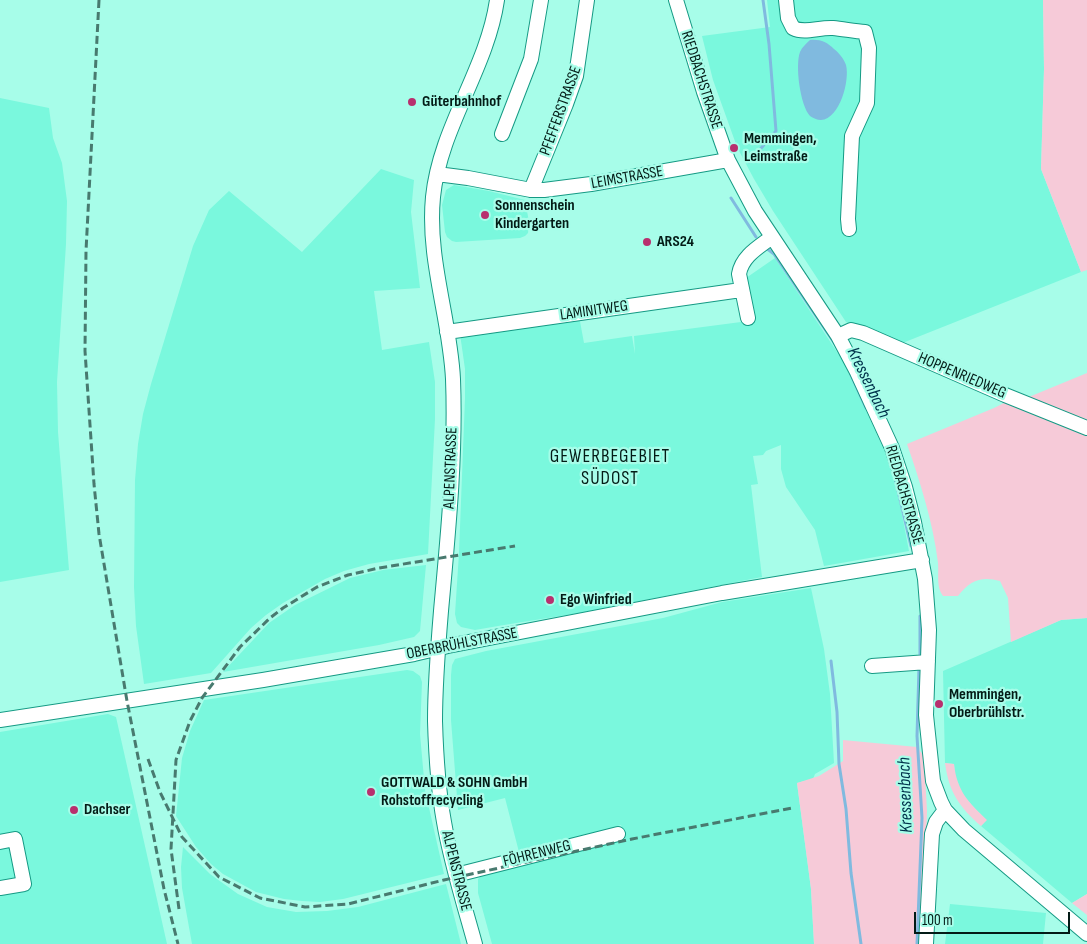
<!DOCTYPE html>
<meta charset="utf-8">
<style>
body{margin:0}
#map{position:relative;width:1087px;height:944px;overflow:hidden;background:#a7fde9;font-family:"Sofia Sans Condensed",sans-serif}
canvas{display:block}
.scale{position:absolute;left:914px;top:912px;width:156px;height:22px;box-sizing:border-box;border:2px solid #031b16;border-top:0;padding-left:6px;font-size:15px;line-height:18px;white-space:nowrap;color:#031b16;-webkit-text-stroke:4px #a7fde9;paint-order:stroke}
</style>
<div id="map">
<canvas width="1087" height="944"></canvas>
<div class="scale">100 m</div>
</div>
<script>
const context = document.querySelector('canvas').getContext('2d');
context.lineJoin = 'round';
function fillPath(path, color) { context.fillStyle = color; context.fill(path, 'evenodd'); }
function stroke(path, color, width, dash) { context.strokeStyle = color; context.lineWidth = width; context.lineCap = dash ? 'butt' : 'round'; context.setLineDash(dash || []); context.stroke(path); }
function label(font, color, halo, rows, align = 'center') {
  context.font = font + ' "Sofia Sans Condensed",sans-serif'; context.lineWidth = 4.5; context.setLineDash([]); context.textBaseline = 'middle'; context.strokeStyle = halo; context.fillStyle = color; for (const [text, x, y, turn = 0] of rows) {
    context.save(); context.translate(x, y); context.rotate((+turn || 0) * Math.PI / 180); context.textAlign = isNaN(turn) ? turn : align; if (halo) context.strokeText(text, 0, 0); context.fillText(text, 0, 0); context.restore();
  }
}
fillPath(new Path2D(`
 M767 0H1043L1044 69 1041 169 1081 272 900 344 846 322 773 211 754 179 737 147 713 80 702 36 770 27Z
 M0 98 49 108 53 138 62 163 67 201 66 244 57 382 58 432 69 570 0 582Z
 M381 169 414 180 411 212 420 288 374 291 382 350 429 342 435 382V419L428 554 369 564 344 571 325 579 283 603 266 615 251 628 211 673 144 684 136 626 134 587 135 480 138 444 143 414 151 384 193 246 209 210 229 191 302 252Z
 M454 185 489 191 525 200 529 222 528 233 525 236 520 238 456 242 452 241 447 237 445 232 442 205 446 190Z
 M775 258 843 361 879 439 889 461 898 494 909 551 824 566 815 530 786 487 781 469V445L766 451 763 455 753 456 758 484 751 485 762 577 579 613 498 626 475 630 461 627 457 623 455 614 459 553 465 398V369L460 334 579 316 584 343 632 336 635 354 634 336 741 322 737 296 746 278Z
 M426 565 420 631 414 637 379 645 223 672 269 623 295 605 350 578 383 570Z
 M811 588 824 649 830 694 834 763 815 774 813 779 797 783 811 889 814 944H492L478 893V879L481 876 486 873 625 839 621 825 587 836 519 852 505 798 458 810 451 720V675L452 665 455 659 486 651 663 618 722 602Z
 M1087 618V894L1072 903 981 826 986 820 964 797 955 779 954 764 945 763 943 671 1061 620Z
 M407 670 413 671 420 676 422 682 420 734 425 790 444 874 343 899 320 902 302 901 284 899 256 892 223 874 211 864 196 847 176 816 182 758 190 731 204 700Z
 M108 714 116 717 167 944H0V732Z
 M183 847 210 874 238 894 267 907 296 912 327 911 358 907 446 884 461 944H192L182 888 181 867Z
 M950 904 1046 913 1043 944H945Z`), '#7af8dd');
fillPath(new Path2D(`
 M1043 0H1087V270L1081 272 1041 169 1044 69Z
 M1087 373V424L1024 399Z
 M1010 400 1087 431V618L1061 620 1011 642 1008 598 1000 581C982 576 970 580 958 596H943C936 587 939 575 938 563 933 522 920 482 907 444L994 408Z
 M843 740 917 747 924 756 927 811 923 944H814L811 889 797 783 819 776 843 761Z
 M945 763 954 764C957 791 968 802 987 820L981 826C959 807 949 792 945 763Z
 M1087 894V915L1072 903Z`), '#f6cad8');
fillPath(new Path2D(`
 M810 40C820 39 827 42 834 49 839 53 844 59 846 65 850 80 840 119 821 120 817 120 813 118 810 116 800 105 795 65 800 52 802 47 806 44 810 40Z`), '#80badf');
stroke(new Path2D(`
 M749 162 776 131 769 44 763 0
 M731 198 756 237
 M766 248 774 254 837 347
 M851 375 866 408
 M895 478 911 546
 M920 616V659
 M831 661 837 712 839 764 846 809 851 873 861 944
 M917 944 922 818 917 736 919 667`), '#80badf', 3);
const minor = new Path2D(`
 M676 0 704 92 728 160 755 211 838 336 857 372 892 448 905 487 914 522 925 579 929 630 926 715 933 781 941 802 945 810 964 830 1087 934
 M786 0 788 18 793 28C805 34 819 27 833 28 843 29 854 31 865 32L869 48 867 103 852 136 848 219 849 229
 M502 134 531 59 541 0
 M437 174 468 178 531 190H544L591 184 728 160
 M531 190 566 104 576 76 587 0
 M748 318 739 274C742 256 759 247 772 237
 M447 332 741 290
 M838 336 851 330 863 333 1005 395 1087 428
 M872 666 928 662
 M0 720 263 680 414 654 448 646 722 593 922 560
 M0 842 15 839 24 884 0 888
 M456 875 618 834
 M475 944C464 904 451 863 444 822 438 789 436 755 435 721 435 684 438 647 441 611 448 534 456 456 453 379 450 318 427 259 433 197 440 127 487 69 497 0
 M926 944 932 834 936 822 945 810`);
stroke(minor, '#159a84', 16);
stroke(minor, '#fff', 14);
stroke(new Path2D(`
 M99 0 86 251 85 351 94 484 99 534 127 701 164 889 178 944
 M148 759 160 792 182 837 219 877 260 898 305 907 348 904 444 880 632 839 792 808
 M179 909 171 849 176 760 190 721 202 698 240 647 270 618 283 608 317 587 348 575 379 568 515 546`), '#487a6f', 3, [8, 4]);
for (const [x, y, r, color] of [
 [412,102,5,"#b8306e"],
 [734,148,5,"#b8306e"],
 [485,215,5,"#b8306e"],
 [647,242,5,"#b8306e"],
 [550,600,5,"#b8306e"],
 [939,704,5,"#b8306e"],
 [371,792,5,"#b8306e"],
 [74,810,5,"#b8306e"]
]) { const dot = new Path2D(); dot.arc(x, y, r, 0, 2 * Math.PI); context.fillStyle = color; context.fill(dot); stroke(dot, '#a7fde9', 2); }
label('16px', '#031b16', '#a7fde9', [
 ["RIEDBACHSTRASSE",701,80,72],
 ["PFEFFERSTRASSE",561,111,-70],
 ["LEIMSTRASSE",627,178,-10],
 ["LAMINITWEG",594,311,-8],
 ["HOPPENRIEDWEG",962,376,23],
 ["ALPENSTRASSE",451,468,-88],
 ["RIEDBACHSTRASSE",904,495,74],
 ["OBERBRÜHLSTRASSE",462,644,-11],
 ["FÖHRENWEG",537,854,-14],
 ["ALPENSTRASSE",456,871,76]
]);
label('bold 16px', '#031b16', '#a7fde9', [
 ["Güterbahnhof",422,102],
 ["Memmingen,",744,139],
 ["Leimstraße",744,157],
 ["Sonnenschein",495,206],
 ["Kindergarten",495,224],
 ["ARS24",657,242],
 ["Ego Winfried",560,600],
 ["Memmingen,",949,695],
 ["Oberbrühlstr.",949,713],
 ["GOTTWALD & SOHN GmbH",381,783],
 ["Rohstoffrecycling",381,801],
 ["Dachser",84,810]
], 'left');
label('italic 18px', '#00324b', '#a7fde9', [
 ["Kressenbach",868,383,64],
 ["Kressenbach",906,795,-92]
]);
context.letterSpacing = '1px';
label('19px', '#031b16', '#a7fde9', [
 ["GEWERBEGEBIET",610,457],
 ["SÜDOST",610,479]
]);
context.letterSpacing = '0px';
</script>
